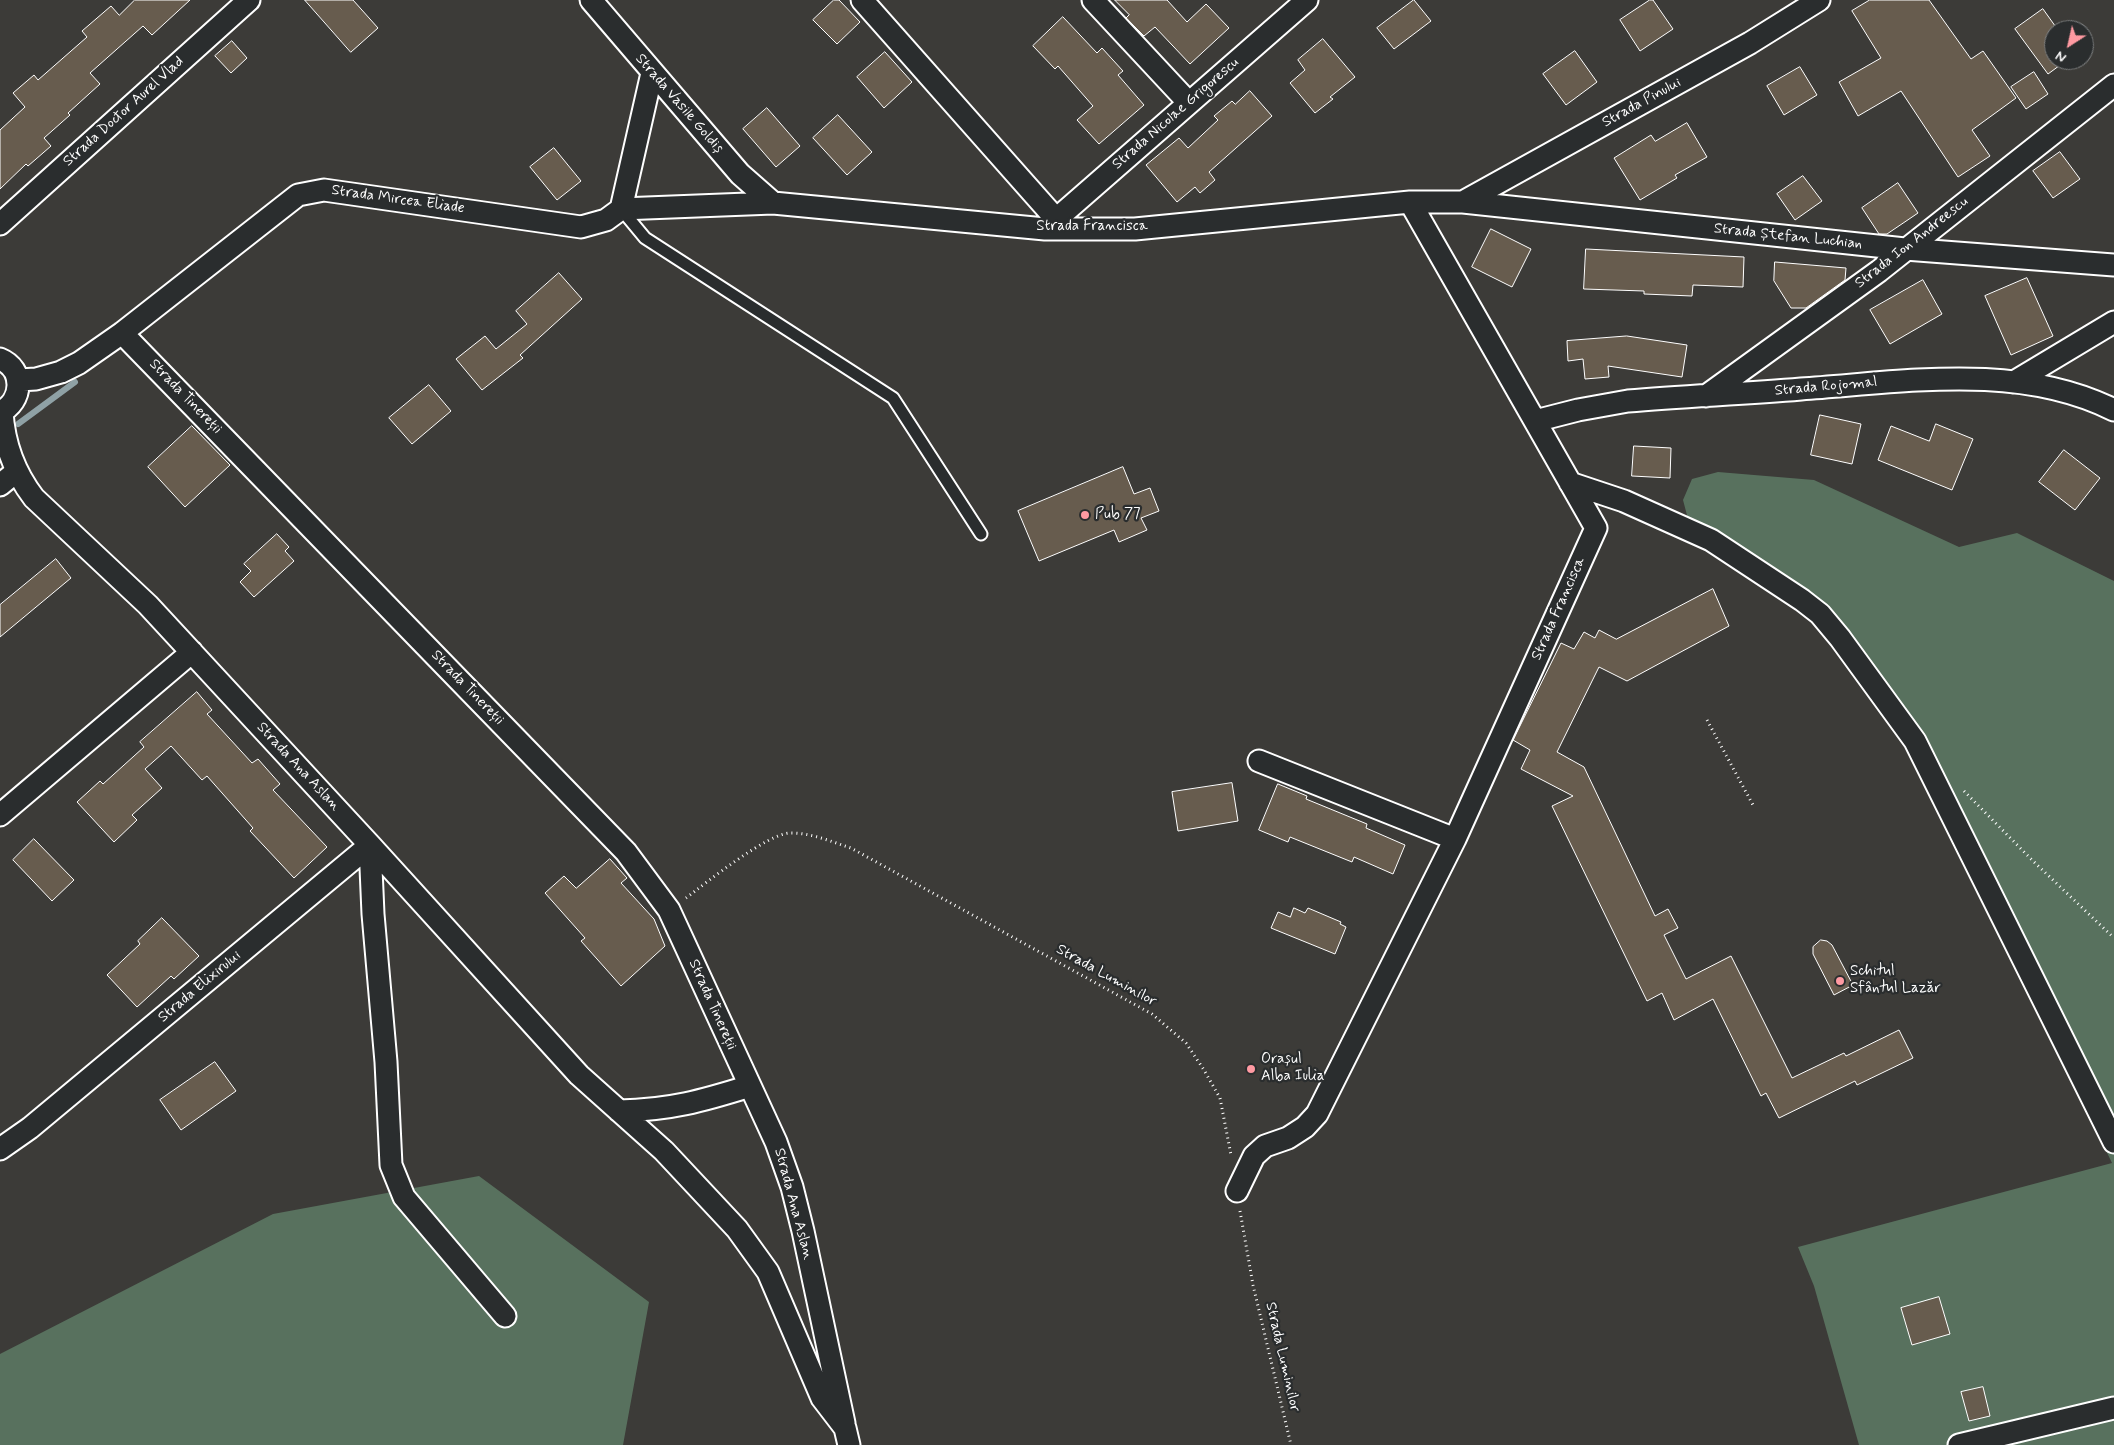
<!DOCTYPE html>
<meta charset="utf-8">
<style>
body{margin:0}
#map{position:relative;width:2114px;height:1445px;overflow:hidden;background:#3c3b38;font-family:Mynerve,sans-serif}
canvas{display:block}
.north{position:absolute;left:2044px;top:20px;width:50px;height:50px;box-sizing:border-box;background:#2a2d2e;border:1px solid #7f8182;border-radius:50%;rotate:215deg;font-size:14px;font-weight:700;line-height:20px;text-align:center;color:#fff}
.north::after{content:'';display:block;margin:auto;width:18px;height:22px;background:#ff9aa2;clip-path:polygon(50% 0,100% 100%,50% 72%,0 100%)}
</style>
<div id="map">
<canvas width="2114" height="1445"></canvas>
<div class="north">N</div>
</div>
<script>
const context = document.querySelector('canvas').getContext('2d');
context.lineJoin = 'round';
function fillPath(path, color) { context.fillStyle = color; context.fill(path, 'evenodd'); }
function stroke(path, color, width, dash) { context.strokeStyle = color; context.lineWidth = width; context.lineCap = dash ? 'butt' : 'round'; context.setLineDash(dash || []); context.stroke(path); }
function label(font, color, halo, rows, align = 'center') {
  context.font = font + ' Mynerve,sans-serif'; context.lineWidth = 4.5; context.setLineDash([]); context.textBaseline = 'middle'; context.strokeStyle = halo; context.fillStyle = color; for (const [text, x, y, turn = 0] of rows) {
    context.save(); context.translate(x, y); context.rotate((+turn || 0) * Math.PI / 180); context.textAlign = isNaN(turn) ? turn : align; if (halo) context.strokeText(text, 0, 0); context.fillText(text, 0, 0); context.restore();
  }
}
fillPath(new Path2D(`
 M1718 472 1814 480 1959 547 2017 533 2114 581V1445H1859L1814 1286 1798 1247 2112 1163 1918 763 1850 660 1805 610 1688 519 1683 500 1692 479Z
 M479 1176 649 1302 623 1445H0V1354L273 1214Z`), '#58715e');
stroke(new Path2D(`
 M18 424 75 382`), '#8fa1a5', 6);
const building = new Path2D(`
 M135 0H190L152 35 143 26 90 73 100 84 68 113 70 115 44 138 51 146 28 166 26 164 0 189V130L25 107 13 93 34 75 38 80 87 37 82 31 111 6 119 15Z
 M305 0H353L378 28 351 52Z
 M834 0H839L860 22 837 44 813 20Z
 M1115 0H1167L1187 22 1206 4 1229 28 1190 64 1155 27 1144 36 1126 18 1129 15Z
 M1414 0 1431 21 1394 49 1377 28Z
 M1650 0H1653L1673 29 1640 51 1620 20Z
 M1870 0H1929L1971 59 1983 51 2016 98 1972 130 1990 156 1958 177 1901 91 1858 116 1839 82 1881 58 1852 11Z
 M2043 9 2058 30H2054V60H2067L2048 74 2015 29Z
 M1063 17 1097 53 1102 48 1123 71 1118 75 1144 105 1099 144 1077 120 1093 106 1058 66 1055 69 1033 46Z
 M1323 39 1355 77 1330 97 1333 99 1315 113 1290 83 1305 70 1298 60Z
 M232 41 247 58 231 73 215 56Z
 M1575 51 1597 82 1566 105 1543 74Z
 M885 52 912 82 884 108 857 77Z
 M1800 67 1817 95 1784 115 1767 86Z
 M2034 72 2048 94 2026 109 2011 87Z
 M1250 91 1272 116 1209 172 1215 180 1200 193 1195 187 1177 202 1146 165 1179 138 1188 148 1218 120 1214 116 1232 101 1235 104Z
 M767 108 800 146 776 167 743 129Z
 M838 115 872 152 847 175 813 138Z
 M1687 123 1707 157 1675 175 1677 178 1640 200 1614 158 1651 135 1655 141Z
 M554 148 581 181 557 200 530 167Z
 M2060 152 2080 179 2053 198 2033 171Z
 M1803 176 1822 201 1795 220 1777 194Z
 M1898 183 1918 213 1887 234H1879L1862 208Z
 M1491 229 1531 249 1512 287 1472 267Z
 M1586 249 1744 257 1743 287 1693 285 1692 296 1644 294V291L1584 289Z
 M1775 262 1846 268 1845 280 1806 308H1791L1774 281Z
 M559 273 582 299 520 355 523 358 482 390 456 359 485 336 496 349 527 324 516 311Z
 M2027 278 2053 336 2011 355 1985 296Z
 M1923 280 1942 314 1890 344 1870 310Z
 M1627 336 1687 345 1682 377 1608 366 1609 377 1585 379 1583 359 1568 361 1567 341Z
 M429 385 451 411 412 444 389 418Z
 M1820 415 1861 424 1852 464 1811 455Z
 M1936 424 1973 439 1952 490 1878 460 1891 426 1929 441Z
 M192 426 230 465 185 507 148 467Z
 M1634 446 1671 448 1670 478 1632 476Z
 M2064 450 2100 478 2075 510 2039 482Z
 M1123 467 1134 494 1150 488 1159 511 1141 518 1147 530 1119 542 1114 530 1039 561 1018 511Z
 M277 534 289 547 285 551 294 561 254 597 240 582 251 571 244 564Z
 M56 559 71 578 0 637V605Z
 M1713 589 1729 626 1627 681 1599 667 1557 752 1584 767 1655 916 1668 909 1678 928 1664 935 1686 979 1731 956 1792 1078 1844 1053 1846 1056 1899 1030 1913 1058 1857 1085 1855 1081 1779 1118 1766 1093 1761 1096 1713 999 1674 1020 1662 993 1647 1001 1552 806 1573 796 1521 769 1530 750 1513 740 1561 643 1574 649 1584 632 1595 638 1599 630 1616 639Z
 M197 692 212 710 207 714 252 763 258 759 280 784 273 790 327 847 294 878 250 831 253 828 207 776 202 780 171 746 145 769 162 788 132 815 137 820 114 842 77 802 100 781 103 784 144 747 140 742Z
 M1232 783 1238 821 1178 831 1172 792Z
 M1278 784 1307 796 1306 799 1367 824 1366 828 1405 845 1393 874 1354 857 1352 862 1290 837 1288 842 1259 830Z
 M34 839 74 880 52 901 13 860Z
 M610 859 627 878 621 883 654 919 665 946 621 986 581 941 585 938 545 893 564 876 576 888Z
 M1294 908 1305 913 1308 908 1341 922 1340 924 1346 927 1335 954 1271 928 1278 912 1290 917Z
 M162 918 199 956 174 979 171 976 137 1007 107 975 140 944 138 941Z
 M1821 940 1827 941 1832 945 1853 985 1834 995 1813 954V947Z
 M215 1062 236 1091 181 1130 160 1100Z
 M1939 1297 1950 1334 1912 1345 1901 1308Z
 M1983 1387 1990 1416 1969 1421 1961 1392Z`);
fillPath(building, '#675c4e');
stroke(building, '#fff', 1);
const lane = new Path2D(`
 M621 209 645 238 893 398 981 534`);
const street = new Path2D(`
 M591 0 740 174 773 203
 M862 0 1056 219
 M1093 0 1189 103
 M1463 202 1750 43 1819 0
 M621 209 652 73
 M0 224 249 0
 M1045 229 1307 0
 M122 333 626 852 669 910 776 1142 792 1187 803 1231 844 1423
 M0 359C25 369 23 402 0 412
 M19 380 36 379 61 372 79 363 122 333 298 195 324 190 581 227 606 220 621 209 773 203 1045 229H1135L1410 202H1463L1905 249 2114 265
 M2014 382 2114 322
 M1706 396 1879 271 2114 85
 M2 412C4 444 14 472 34 498L148 605 370 845 579 1075 664 1151 737 1229 768 1272 822 1398 845 1428 849 1445
 M1535 421 1578 410 1628 401C1685 396 1743 394 1801 389 1905 382 2018 362 2114 410
 M1570 483 1624 501 1711 540 1802 600 1820 614 1840 638 1915 741 2114 1142
 M0 485 17 471
 M1259 761 1455 839
 M0 815 192 652
 M370 845 373 914 386 1062 391 1165 404 1197 505 1316
 M619 1111C670 1110 702 1101 750 1086
 M0 1149 30 1128 370 845
 M1237 1191 1254 1156 1265 1146 1288 1138 1305 1127 1317 1114 1455 839 1596 528 1410 202
 M1959 1445 2114 1408`);
stroke(lane, '#fff', 15);
stroke(street, '#fff', 25);
stroke(new Path2D(`
 M1707 720 1753 805
 M1964 791 2033 861 2114 938
 M686 898C706 883 769 832 791 833 812 833 832 842 851 848L1152 1014 1186 1043 1204 1070 1220 1098 1231 1155
 M1240 1211 1253 1285 1291 1445`), '#fff', 3, [1, 4]);
stroke(lane, '#2a2d2e', 11);
stroke(street, '#2a2d2e', 21);
for (const [x, y, r, color] of [
 [1085,515,5,"#ff9aa2"],
 [1840,981,5,"#ff9aa2"],
 [1251,1069,5,"#ff9aa2"]
]) { const dot = new Path2D(); dot.arc(x, y, r, 0, 2 * Math.PI); context.fillStyle = color; context.fill(dot); stroke(dot, '#2a2d2e', 2); }
label('15px', '#fff', '#2a2d2e', [
 ["Strada Pinului",1642,103,-29],
 ["Strada Vasile Goldiș",679,104,49],
 ["Strada Doctor Aurel Vlad",124,112,-42],
 ["Strada Nicolae Grigorescu",1176,114,-41],
 ["Strada Mircea Eliade",398,200,8],
 ["Strada Francisca",1092,227],
 ["Strada Ștefan Luchian",1788,237,6],
 ["Strada Ion Andreescu",1912,243,-38],
 ["Strada Rojomal",1826,387,-5],
 ["Strada Tinereții",185,397,46],
 ["Strada Francisca",1559,609,-66],
 ["Strada Tinereții",467,688,46],
 ["Strada Ana Aslan",298,767,47],
 ["Strada Luminilor",1106,976,29],
 ["Strada Elixirului",200,987,-40],
 ["Strada Tinereții",712,1005,66],
 ["Strada Ana Aslan",793,1204,75],
 ["Strada Luminilor",1282,1357,77]
]);
label('15px', '#fff', '#2a2d2e', [
 ["Pub 77",1095,515],
 ["Schitul",1850,972],
 ["Sfântul Lazăr",1850,989],
 ["Orașul",1261,1060],
 ["Alba Iulia",1261,1077]
], 'left');
</script>
